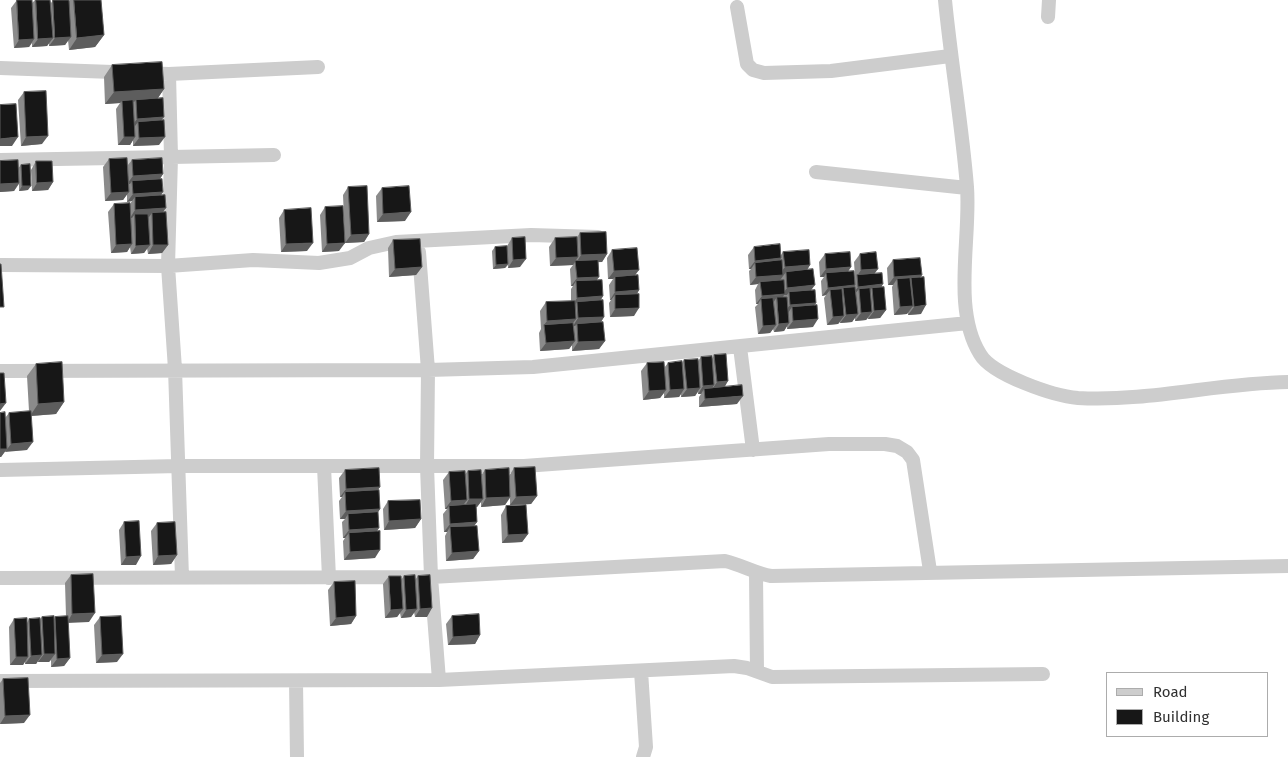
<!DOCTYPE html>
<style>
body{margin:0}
#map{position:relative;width:1288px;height:757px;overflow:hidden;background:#fff;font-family:"Fira Sans",sans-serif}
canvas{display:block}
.legend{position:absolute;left:1106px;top:672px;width:162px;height:65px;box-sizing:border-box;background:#fff;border:1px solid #acacac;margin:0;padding:6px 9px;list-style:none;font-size:15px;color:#303030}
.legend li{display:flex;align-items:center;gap:10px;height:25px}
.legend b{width:25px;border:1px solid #acacac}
</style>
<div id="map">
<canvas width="1288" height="757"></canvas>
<ul class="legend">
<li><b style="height:6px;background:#cdcdcd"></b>Road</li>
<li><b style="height:14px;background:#171717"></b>Building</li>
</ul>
</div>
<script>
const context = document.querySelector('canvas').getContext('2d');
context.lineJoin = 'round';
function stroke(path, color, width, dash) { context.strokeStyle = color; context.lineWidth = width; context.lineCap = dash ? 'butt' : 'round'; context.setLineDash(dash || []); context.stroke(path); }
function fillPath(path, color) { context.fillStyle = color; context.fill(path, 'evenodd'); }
stroke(new Path2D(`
 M945 0C951 62 962 125 967 187 971 238 952 309 980 354 992 375 1054 396 1078 398 1148 402 1218 383 1288 382
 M737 7 747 64 753 70 764 73 831 71 950 56
 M1048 17 1049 0
 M0 68 169 74 318 67
 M169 74 171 157 274 155
 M0 160 171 157 168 266 175 369 182 577
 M816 172 967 188
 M419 252 428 370 427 466 431 577 439 680
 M0 265 168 266 253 260 319 263 350 258 369 248 396 242 531 235 598 237
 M740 347 753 450
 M0 371 428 370 533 367 968 323
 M324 466 329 578
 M0 470 179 466H524L829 444H885L897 446 907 452 913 460 930 571
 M756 574 757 671
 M0 578 431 577 725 561C742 565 755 573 771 576L1288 566
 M641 671 646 747 643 757
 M0 681 439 680 734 666 747 668 772 677 1043 674
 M296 681 297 757`), '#cdcdcd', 14);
fillPath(new Path2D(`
 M17 0 32 3 35 0H50L51 3 53 0 69 1 70 0H101L104 35 95 47 69 50 68 40 65 45 49 46V43L47 46 32 47V43L29 47 14 48 11 8Z
 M112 65 164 89 157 99 161 121 159 145 133 146V140L130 145H118L116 109 120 103 105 104 104 77Z
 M24 92 42 144 21 146 18 100Z
 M109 159 127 166 132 160 163 174 160 179 163 192 161 196 168 245 162 253 148 254 147 248 144 253 131 254 130 247 127 252 111 253 108 212 114 204H130L132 201 127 202V194L123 200 105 201 103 167Z
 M0 161 18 168 21 165 28 190 19 191V184L14 191 0 192Z
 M36 161 53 182 48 190 32 191 31 170Z
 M348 187 369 234 364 242 345 243 343 195Z
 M382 188 405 221 377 222 376 196Z
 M325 207 339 251 322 252 320 215Z
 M284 210 307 251 281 252 279 218Z
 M580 233 607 254 602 262H598L597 280 603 296 601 300 604 317 601 322 605 341 599 349 572 351V345L569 349 540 351 539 333 541 329 540 311 546 302 571 301V289L573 286H571L570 269 573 265 550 266 549 247 555 238 577 237Z
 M512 238 520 267 508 268V265L505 268 493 269 492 251 495 247 507 246Z
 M393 240 422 267 416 275 389 277 388 248Z
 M754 247 781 255 783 252 810 265 807 270 811 290 816 303 814 305 813 327 787 329V326L784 331 774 332 773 329 770 333 758 334 755 307 758 304H756L755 290 758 284 750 285 749 271 751 269H749L748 255Z
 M612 250 634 276 639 290 637 294 634 316 610 317 609 303 611 300H610L609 285 613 279H608L607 258Z
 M825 254 848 271 854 278 855 277 854 262 860 254 874 274 882 287 886 310 880 318 868 319V318L866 320 855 321V317L852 322 840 323V322L838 324 827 325 824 298 826 295 822 296 821 281 824 277H820L819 262Z
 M893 260 922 275 919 278 921 314 908 315V312L907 314 894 315 892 287 893 285H888L887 268Z
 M714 355 725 387 737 404 699 407V397L701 394H698V392L695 396 681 397V394L679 397 664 398V393L660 398 643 400 641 371 647 363 664 368 668 363H682L684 360 698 361 701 357 712 359Z
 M36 364 64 402 56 414 31 416 27 450 5 451 1 457H0V413L5 418 9 413 29 411 27 376Z
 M514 468 537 496 531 504 510 505V498L505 505 481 507V502L477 507H476L477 522 474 526 479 551 473 559 446 561 445 536 447 532H444L443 514 447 509H445L443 480 449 472 465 474 468 471 482 474 485 470 509 476Z
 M345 470 380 487 377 490 380 509 378 512 375 558 344 560 343 541 345 538H343L342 522 345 519H340L339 501 342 497H340L339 478Z
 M388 501 421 519 415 528 384 530 383 509Z
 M506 506 528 534 522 542 502 543 501 515Z
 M124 522 136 565H121L119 530Z
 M157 523 177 555 171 564 153 565 151 531Z
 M71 575 89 622H68L70 658 64 666 51 667V660L49 662H38V661L36 664H25V661L23 665H10L9 627 14 619 27 623 29 619H40L42 617 54 619 55 617 66 616 65 583Z
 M389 576 401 580 404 576 415 580 418 576 427 617H415L414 612 411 617 401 618 400 613 397 617 385 618 383 584Z
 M334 582 356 616 351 624 330 626 328 590Z
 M452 616 480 635 475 644 448 645 446 624Z
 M100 617 117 662 96 663 94 625Z
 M3 679 24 723 0 724V683Z`), '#8b8b8b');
fillPath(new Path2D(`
 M104 35 95 47 69 50 77 38Z
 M71 37 65 45 49 46 55 38Z
 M53 38 47 46 32 47 38 39Z
 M34 39 29 47 14 48 19 40Z
 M164 89 156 101 136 100 134 102 122 103V101L120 103 105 104 114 92Z
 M164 117 158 125 138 122 135 126 131 127 137 119Z
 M48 136 42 144 21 146 26 137Z
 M18 137 12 146H0V139Z
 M124 137H135L130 145H118Z
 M165 137 159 145 133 146 139 138Z
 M163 174 157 183 132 181 130 184H127L133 176Z
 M53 182 48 190 32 191 37 183Z
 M19 183 14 191 0 192V184Z
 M22 186H31L28 190 19 191Z
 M129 192 123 200 105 201 111 193Z
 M163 192 157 200 135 197 132 201 127 202 133 194Z
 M166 208 160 216 152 213 149 217 135 218V214L132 218H130L135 210Z
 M411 212 405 221 377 222 383 214Z
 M369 234 364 242 345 243 351 235Z
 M313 243 307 251 281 252 286 244Z
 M345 243 339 251 322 252 327 244Z
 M132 244 127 252 111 253 116 245Z
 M150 245 144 253 131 254 136 246Z
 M153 245H168L162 253 148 254Z
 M607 254 602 262 576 263 581 255Z
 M578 257 573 265 550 266 556 258Z
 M781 258 776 266 755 263 751 269H749L755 261Z
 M526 259 520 267 508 268 513 260Z
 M508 264 505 268 493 269 496 265Z
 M810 265 805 273 786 272 778 283 760 282 758 284 750 285 756 277 779 275 785 267Z
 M422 267 416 275 389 277 395 269Z
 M851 267 846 275 826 273 824 277H820L826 269Z
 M878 269 872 277 857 276 861 270Z
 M639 270 633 278 615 277 613 279H608L614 271Z
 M922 275 916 283 911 278 908 283 897 279 893 285H888L894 277Z
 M599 277 593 285 576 281 573 286H571L577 278Z
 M883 284 878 293 872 288 868 293 859 289 854 295H852L858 287Z
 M815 285 809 293 789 292 787 295H784L780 302 777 297 773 303 761 299 758 304H756L762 296 782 295 787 288Z
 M855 285 849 293 843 288 839 294 830 290 826 295 822 296 828 288Z
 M639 290 634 299 615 295 611 300H610L615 292Z
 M603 296 598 304 577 302 574 306H572L577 298Z
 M816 303 810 311 792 307 788 313H784L790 305Z
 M926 305 921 314 908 315 914 307Z
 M913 306 907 314 894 315 900 307Z
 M639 308 634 316 610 317 615 309Z
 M886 310 880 318 868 319 874 311Z
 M872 312 866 320 855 321 861 313Z
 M858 314 852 322 840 323 846 315Z
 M844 316 838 324 827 325 833 317Z
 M604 317 599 325 577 324 575 326H573L578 318Z
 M576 319 570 327 544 325 541 329 547 321Z
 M818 319 813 327 787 329 793 321Z
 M789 323 784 331 774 332 779 324Z
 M776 325 770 333 758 334 763 326Z
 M575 341 569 349 540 351 546 343Z
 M605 341 599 349 572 351 578 342Z
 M728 381 723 390 711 391 717 382Z
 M714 385 709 393 704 389 701 394H698L703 386Z
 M700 388 695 396 681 397 687 389Z
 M684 389 679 397 664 398 670 390Z
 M666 390 660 398 643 400 649 391Z
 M743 396 737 404 699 407 705 399Z
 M64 402 56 414 30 416 38 404Z
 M6 403 0 411V404Z
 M33 442 27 450 5 452 11 444Z
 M0 449H7L1 457H0Z
 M380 487 374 495 345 492 342 497H340L346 489Z
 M537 496 531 504 510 505 516 497Z
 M510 497 505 505 481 507 486 498Z
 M469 499H483L477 507 464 508Z
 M467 500 461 508 449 506 447 509H445L451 501Z
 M380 509 375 517 348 514 345 519H340L346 511Z
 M421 519 415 528 384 530 389 521Z
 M477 522 471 530 450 527 447 532H444L450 524Z
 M379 528 374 536 349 533 345 538H343L349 530Z
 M528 534 522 542 502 543 508 535Z
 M380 550 375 558 344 560 350 552Z
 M479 551 473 559 446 561 452 553Z
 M177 555 171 564 153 565 158 556Z
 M141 556 136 565H121L126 557Z
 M432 608 427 617H415L420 609Z
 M403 609 397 617 385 618 391 610Z
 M417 609 411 617 401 618 406 610Z
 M95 613 89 622 67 623 72 614Z
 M356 616 351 624 330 626 336 618Z
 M480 635 475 644 448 645 453 637Z
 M44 654H55L49 662H38Z
 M123 654 117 662 96 663 102 655Z
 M42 655 36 664H25L31 656Z
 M16 657H28L23 665H10Z
 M70 658 64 666 51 667 57 659Z
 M30 715 24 723 0 724 5 716Z`), '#5d5d5d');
const building = new Path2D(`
 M17 0H32L34 39 19 40Z
 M36 0H50L53 38 38 39Z
 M53 0H69L71 37 55 38Z
 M74 0H101L104 35 77 38Z
 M162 62 164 89 114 92 112 65Z
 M46 91 48 136 26 137 24 92Z
 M163 98 164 117 137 119 136 100Z
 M133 100 135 137H124L122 101Z
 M16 104 18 137 0 139V105Z
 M164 120 165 137 139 138 138 122Z
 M127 158 129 192 111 193 109 159Z
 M162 158 163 174 133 176 132 160Z
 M18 160 19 183 0 184V161Z
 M36 161H52L53 182 37 183Z
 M30 164 31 186H22L21 165Z
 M162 179 163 192 133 194 132 181Z
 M367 186 369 234 351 235 348 187Z
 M409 186 411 212 383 214 382 188Z
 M165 195 166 208 135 210V197Z
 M130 203 132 244 116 245 114 204Z
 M343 206 345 243 327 244 325 207Z
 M311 208 313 243 286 244 284 210Z
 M166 212 168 245H153L152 213Z
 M135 214H148L150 245 136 246Z
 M606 232 607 254 581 255 580 233Z
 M525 237 526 259 513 260 512 238Z
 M577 237 578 257 556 258 555 238Z
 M420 239 422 267 395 269 393 240Z
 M780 244 781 258 755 261 754 247Z
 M507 246 508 264 496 265 495 247Z
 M637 248 639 270 614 271 612 250Z
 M809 250 810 265 785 267 783 252Z
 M850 252 851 267 826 269 825 254Z
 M876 252 878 269 861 270 860 254Z
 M920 258 922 275 894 277 893 260Z
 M598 260 599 277 577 278 575 261Z
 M782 260 783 275 756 277 755 263Z
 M0 264H1L4 307H0Z
 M813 269 815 285 787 288 786 272Z
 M854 271 855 285 828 288 826 273Z
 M882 273 883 284 858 287 857 275Z
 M638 275 639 290 615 292V277Z
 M924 277 926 305 914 307 911 278Z
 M910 278 913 306 900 307 897 279Z
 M602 280 603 296 577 298 576 281Z
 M784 280 785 294 762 296 760 282Z
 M855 287 858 314 846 315 843 288Z
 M884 287 886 310 874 311 872 288Z
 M870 288 872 312 861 313 859 289Z
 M842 289 844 316 833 317 830 290Z
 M815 290 816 303 790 305 789 292Z
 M639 294V308L615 309V295Z
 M777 297H787L789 323 779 324Z
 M773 298 776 325 763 326 761 299Z
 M603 300 604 317 578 318 577 302Z
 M575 301 576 319 547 321 546 302Z
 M817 305 818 319 793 321 792 307Z
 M603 322 605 341 578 342 577 324Z
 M573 323 575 341 546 343 544 325Z
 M726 354 728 381 717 382 714 355Z
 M712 356 714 385 703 386 701 357Z
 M698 359 700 388 687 389 684 360Z
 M682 361 684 389 670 390 668 363Z
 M62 362 64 402 38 404 36 364Z
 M664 362 666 390 649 391 647 363Z
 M0 373H4L6 403 0 404Z
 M742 385 743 396 705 399 704 389Z
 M31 411 33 442 11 444 9 413Z
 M5 412 7 449H0V413Z
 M535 467 537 496 516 497 514 468Z
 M379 468 380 487 346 489 345 470Z
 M509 468 510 497 486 498 485 470Z
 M481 470 483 499H469L468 471Z
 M465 471 467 500 451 501 449 472Z
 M379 490 380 509 346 511 345 492Z
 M420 500 421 519 389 521 388 501Z
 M476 504 477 522 450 524 449 506Z
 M526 505 528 534 508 535 506 506Z
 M378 512 379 528 349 530 348 514Z
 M139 521 141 556 126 557 124 522Z
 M175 522 177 555 158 556 157 523Z
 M477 526 479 551 452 553 450 527Z
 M380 531V550L350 552 349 533Z
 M93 574 95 613 72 614 71 575Z
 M415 575 417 609 406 610 404 576Z
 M430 575 432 608 420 609 418 576Z
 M389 576H401L403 609 391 610Z
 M355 581 356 616 336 618 334 582Z
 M479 614 480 635 453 637 452 616Z
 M54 616 55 654H44L42 617Z
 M68 616 70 658 57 659 55 617Z
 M121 616 123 654 102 655 100 617Z
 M27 618 28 657H16L14 619Z
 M40 618 42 655 31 656 29 619Z
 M28 678 30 715 5 716 3 679Z`);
fillPath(building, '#171717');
stroke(building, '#5d5d5d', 1);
</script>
